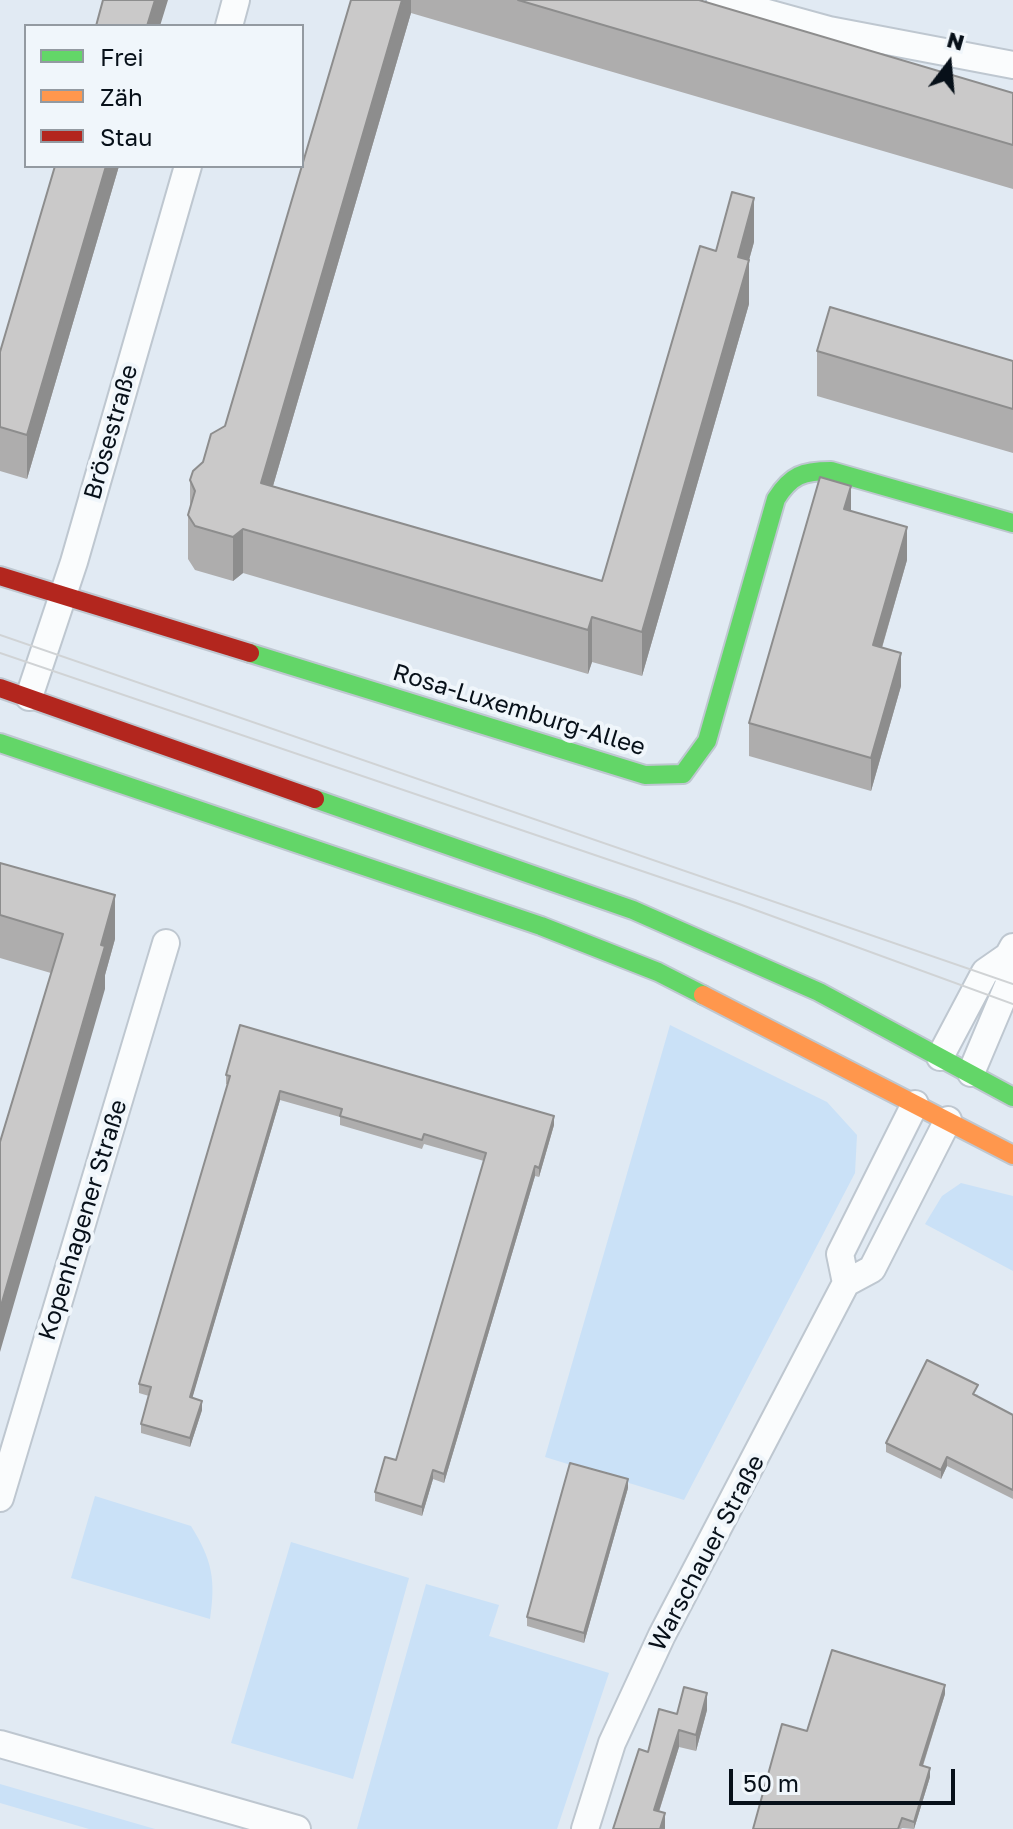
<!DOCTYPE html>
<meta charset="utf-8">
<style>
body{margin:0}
#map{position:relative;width:1013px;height:1829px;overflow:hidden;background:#e1eaf3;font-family:"Golos Text",sans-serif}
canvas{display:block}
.legend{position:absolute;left:24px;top:24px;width:280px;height:144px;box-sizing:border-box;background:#f0f6fb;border:2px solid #939aa1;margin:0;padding:10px 14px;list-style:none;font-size:24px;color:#071019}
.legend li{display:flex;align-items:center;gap:16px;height:40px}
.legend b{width:40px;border:2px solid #939aa1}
.north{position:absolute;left:909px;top:24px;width:80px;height:80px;-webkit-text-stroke:6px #f0f6fb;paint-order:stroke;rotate:16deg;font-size:22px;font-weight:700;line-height:32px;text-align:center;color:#071019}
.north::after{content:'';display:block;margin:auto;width:28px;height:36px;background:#071019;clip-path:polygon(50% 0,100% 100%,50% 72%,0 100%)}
.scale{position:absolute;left:729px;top:1769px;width:226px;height:36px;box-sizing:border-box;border:4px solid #071019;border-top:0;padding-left:10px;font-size:24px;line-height:28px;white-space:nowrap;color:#071019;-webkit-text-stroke:6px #f0f6fb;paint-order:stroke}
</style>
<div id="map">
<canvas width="1013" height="1829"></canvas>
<ul class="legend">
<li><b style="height:10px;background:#63d668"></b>Frei</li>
<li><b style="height:10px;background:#ff974d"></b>Zäh</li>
<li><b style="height:10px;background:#b3261e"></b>Stau</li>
</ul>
<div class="north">N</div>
<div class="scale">50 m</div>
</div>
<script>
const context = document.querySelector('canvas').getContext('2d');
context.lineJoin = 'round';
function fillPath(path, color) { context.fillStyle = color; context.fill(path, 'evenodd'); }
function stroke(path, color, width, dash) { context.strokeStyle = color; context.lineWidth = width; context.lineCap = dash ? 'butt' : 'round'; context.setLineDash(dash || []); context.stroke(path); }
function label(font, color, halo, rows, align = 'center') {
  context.font = font + ' "Golos Text",sans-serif'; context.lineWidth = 8; context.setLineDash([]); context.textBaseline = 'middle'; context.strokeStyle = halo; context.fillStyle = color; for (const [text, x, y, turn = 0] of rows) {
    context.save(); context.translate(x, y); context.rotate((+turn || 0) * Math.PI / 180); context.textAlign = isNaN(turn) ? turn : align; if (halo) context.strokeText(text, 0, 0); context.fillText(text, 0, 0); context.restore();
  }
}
fillPath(new Path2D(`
 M670 1025 827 1102 857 1135 855 1173 684 1500 545 1457Z
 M961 1183 1013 1196V1271L925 1224 942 1196Z
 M95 1496 191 1526C212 1560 216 1579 210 1619L71 1578Z
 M291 1542 409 1578 353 1779 231 1743Z
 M426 1584 499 1605 489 1636 609 1673 557 1829H357Z
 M0 1784 155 1829H89L0 1803Z`), '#cae1f7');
const street = new Path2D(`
 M720 0 829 30 1013 65
 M229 26 236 0
 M29 697 74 562 188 166
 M940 1057 985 972 1008 956 1013 947
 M971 1073 1009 983 1008 956
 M846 1283 840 1254 915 1104
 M0 1498 166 943
 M0 1744 297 1829
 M585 1829 612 1743 662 1635 846 1283 872 1269 948 1120`);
const fast = new Path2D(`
 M250 653 645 775 683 774 707 741 776 499C791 475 803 471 831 471L1013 523
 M0 743 541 926 658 972 703 995
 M315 799 633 910 819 992 1013 1097`);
const slow = new Path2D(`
 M703 995 1013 1155`);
const jam = new Path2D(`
 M0 576 250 653
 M0 688 315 799`);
stroke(street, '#bec7d0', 30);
stroke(fast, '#bec7d0', 22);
stroke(slow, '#bec7d0', 22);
stroke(jam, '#bec7d0', 22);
stroke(street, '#fafcfd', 26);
stroke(fast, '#63d668', 18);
stroke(slow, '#ff974d', 18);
stroke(jam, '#b3261e', 18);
stroke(new Path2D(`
 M0 635 1013 984
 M0 653 739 904 1013 1004`), '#d0d3d5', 2);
fillPath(new Path2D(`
 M351 0H699L1013 93V189L411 13 273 486 602 581 716 251 754 242 749 260V304L642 676 592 662 588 674 243 573 233 581 195 570 188 559V515L190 508V480L203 462 225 426Z
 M55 166H119L27 479 0 471V352Z
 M817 351 1013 361V453L817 396Z
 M851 511 907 560 882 648 901 686 871 791 749 756V723Z
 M0 863 115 939 105 975V989L0 958Z
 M226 1075 554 1125 539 1177 535 1176 444 1483 433 1479 422 1516 375 1501V1492L396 1460 484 1161 424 1144 422 1149 340 1125V1117L280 1100 192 1398 202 1410 190 1447 141 1433V1424L149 1396 139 1393V1384L228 1085 226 1084Z
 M978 1394 976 1396 1013 1415V1499L947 1466 941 1479 886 1452V1443Z
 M628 1488 584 1643 527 1626V1617Z
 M945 1694 923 1766 930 1777 914 1829 902 1828 901 1829H753Z
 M707 1710 696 1751 679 1747 659 1812 665 1829H613L648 1752 677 1714Z`), '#aeadad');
fillPath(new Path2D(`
 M155 0H168L160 26H147Z
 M402 0H411V13L261 527V483Z
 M106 166H119L27 479V435Z
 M754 198V242L749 260V304L642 676V632L738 257Z
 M851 486V519L844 509Z
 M907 527V560L873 678V645Z
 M243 529V573L233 581V537Z
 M592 617V662L588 674V630Z
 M901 653V686L871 791V758Z
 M115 895V939L105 975V989L0 1352V1309Z
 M280 1091V1100L190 1406V1397Z
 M554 1116V1125L539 1177V1168Z
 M535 1166V1176L444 1483V1474Z
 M202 1401V1410L190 1447V1438Z
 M947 1457V1466L941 1479V1470Z
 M433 1470V1479L422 1516V1507Z
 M628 1479V1488L584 1643V1633Z
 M945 1685V1694L920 1774V1765Z
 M707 1693V1710L696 1751V1735Z
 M679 1730V1747L654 1827V1810Z
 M930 1768V1777L914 1829V1822Z
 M665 1813V1829H660Z`), '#8d8d8d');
const building = new Path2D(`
 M103 0H155L147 26H96Z
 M351 0H402L261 483 602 581 700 246 716 251 732 192 754 198 738 257 749 260 642 632 592 617 588 630 243 529 233 537 195 526 188 515 195 491 190 480 193 471 203 462 211 434 225 426Z
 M518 0H699L1013 93V145Z
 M55 166H106L27 435 0 427V352Z
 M830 307 1013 361V409L817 351Z
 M820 477 851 486 844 509 907 527 873 645 901 653 871 758 749 723Z
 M0 863 115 895 101 945 105 946 0 1309V1142L63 934 0 915Z
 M240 1025 554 1116 539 1168 535 1166 444 1474 433 1470 422 1507 375 1492 385 1457 396 1460 486 1153 424 1134 422 1140 340 1116 342 1109 280 1091 190 1397 202 1401 190 1438 141 1424 151 1387 139 1384 230 1076 226 1075Z
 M927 1360 978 1385 973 1394 1013 1415V1490L947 1457 941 1470 886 1443Z
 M570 1463 628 1479 584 1633 527 1617Z
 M832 1650 945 1685 920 1765 930 1768 914 1822 902 1818 898 1829H753L782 1724 807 1731Z
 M684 1687 707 1693 696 1735 679 1730 654 1810 665 1813 660 1829H613L639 1749 648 1752 659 1709 677 1714Z`);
fillPath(building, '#cac9c9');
stroke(building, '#8d8d8d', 2);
label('24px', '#071019', '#f0f6fb', [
 ["Brösestraße",111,432,-74],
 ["Rosa-Luxemburg-Allee",519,710,17],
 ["Kopenhagener Straße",83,1220,-73],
 ["Warschauer Straße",707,1553,-62]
]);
</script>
